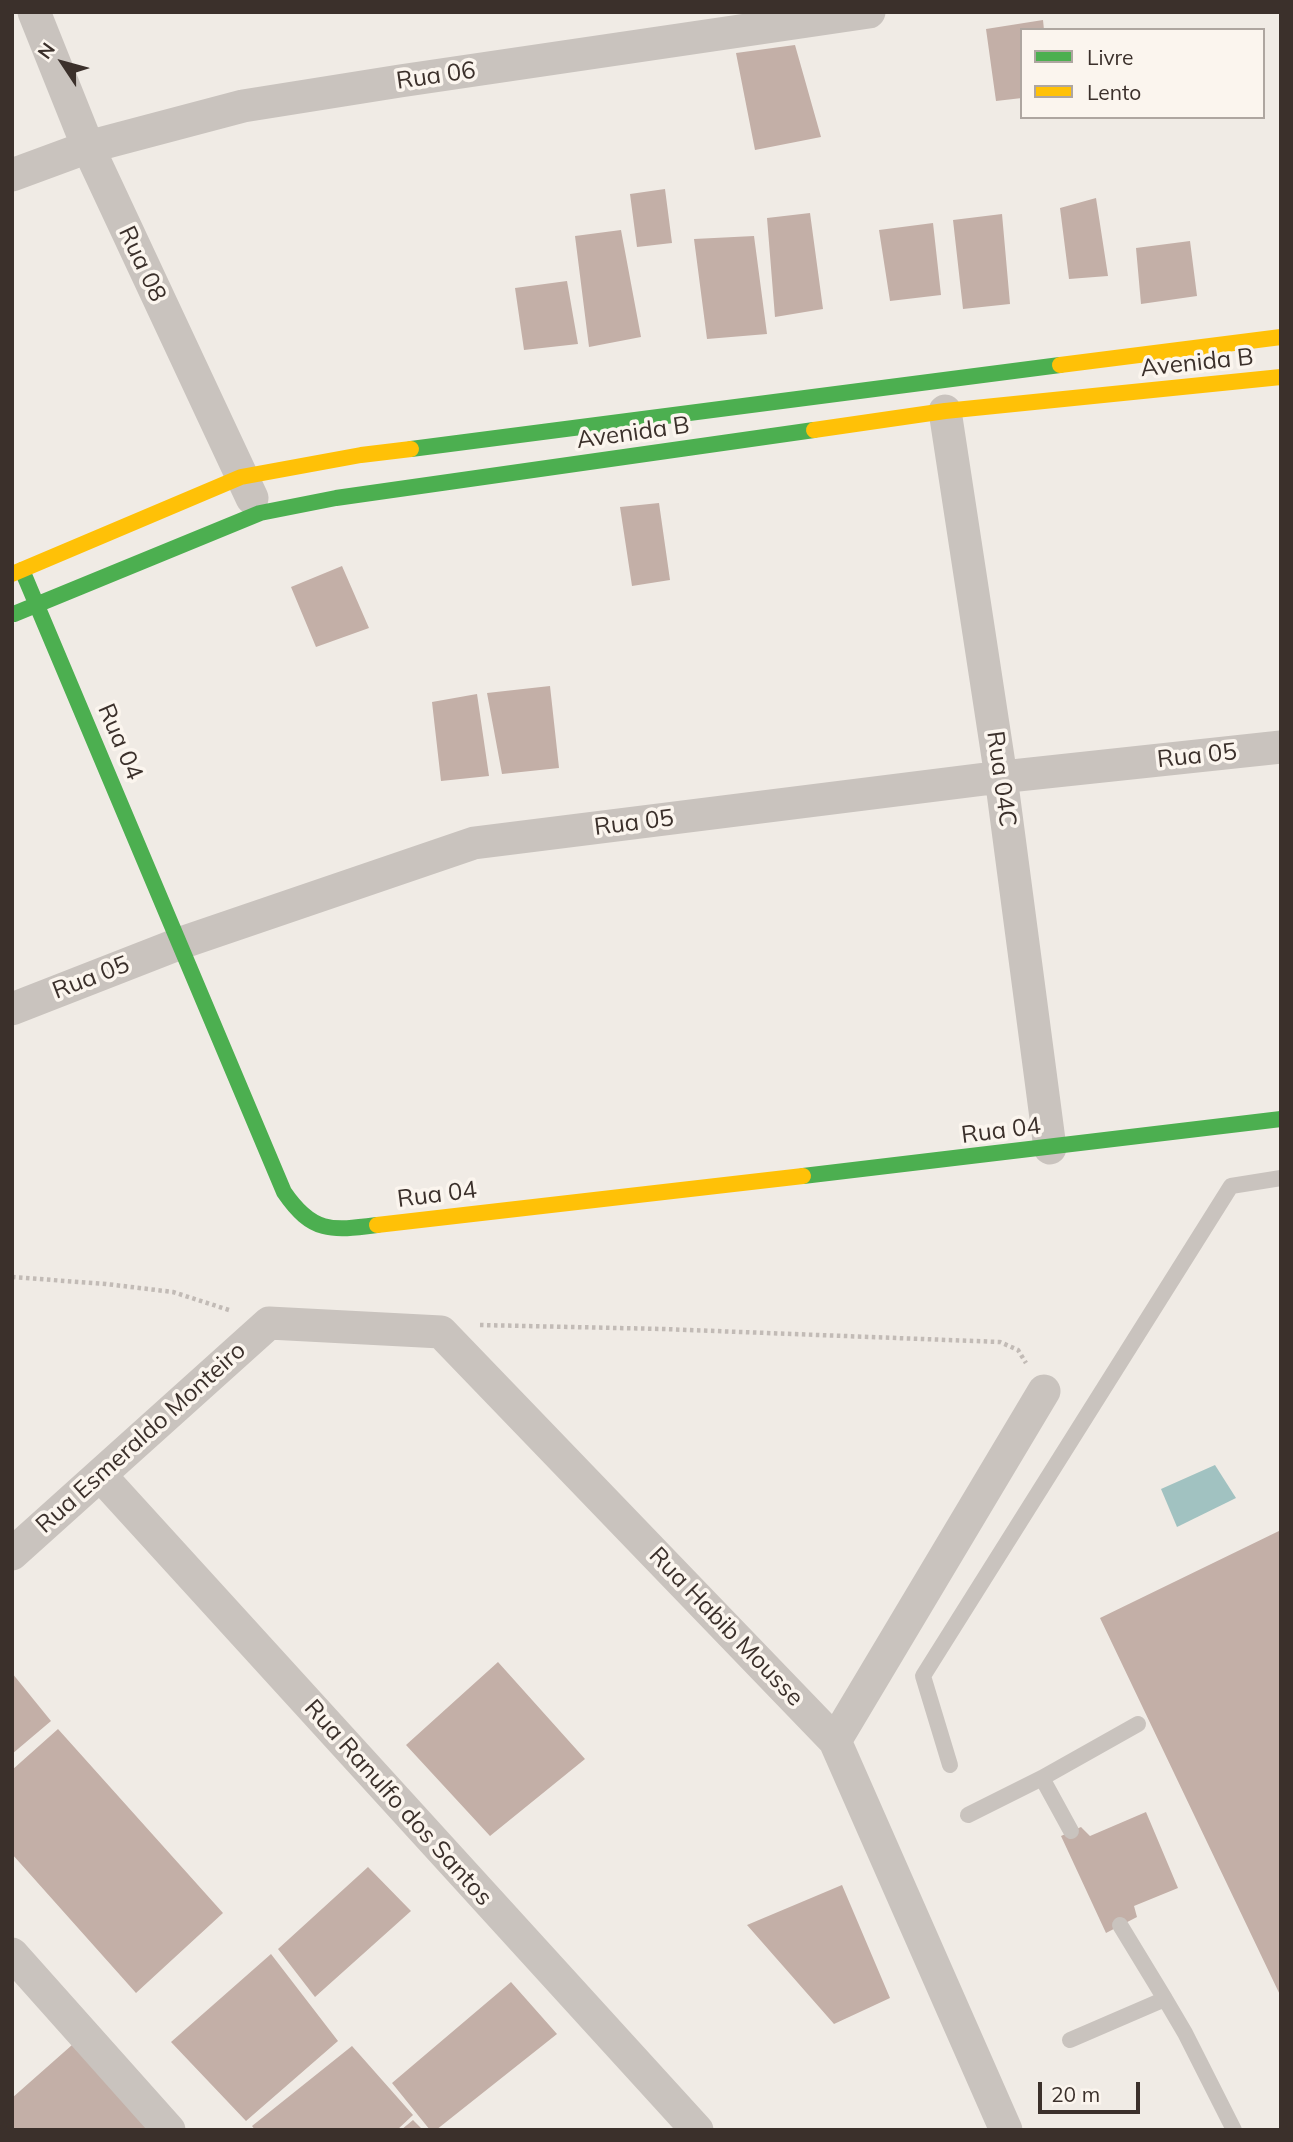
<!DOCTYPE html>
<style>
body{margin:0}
#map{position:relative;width:1293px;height:2142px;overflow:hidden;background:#f0ebe5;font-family:Mulish,sans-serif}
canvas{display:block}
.frame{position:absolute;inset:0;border:14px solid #3b302b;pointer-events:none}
.legend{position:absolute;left:1020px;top:28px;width:245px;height:91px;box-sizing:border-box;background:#fbf5ee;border:2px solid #aea6a0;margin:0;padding:9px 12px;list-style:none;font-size:21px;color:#3b302b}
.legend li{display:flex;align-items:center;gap:14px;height:35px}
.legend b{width:35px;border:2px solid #aea6a0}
.north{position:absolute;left:28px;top:28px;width:70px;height:70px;-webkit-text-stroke:5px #fbf5ee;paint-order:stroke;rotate:306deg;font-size:19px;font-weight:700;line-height:28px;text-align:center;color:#3b302b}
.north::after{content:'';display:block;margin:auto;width:24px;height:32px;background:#3b302b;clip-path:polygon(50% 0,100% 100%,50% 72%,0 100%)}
.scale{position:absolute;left:1038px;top:2082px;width:102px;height:32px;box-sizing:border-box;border:4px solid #3b302b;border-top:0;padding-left:9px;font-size:21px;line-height:24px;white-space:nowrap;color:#3b302b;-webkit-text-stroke:5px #fbf5ee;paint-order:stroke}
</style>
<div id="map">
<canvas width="1293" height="2142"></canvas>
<div class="frame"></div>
<ul class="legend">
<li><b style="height:9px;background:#4caf50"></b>Livre</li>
<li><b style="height:9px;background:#ffc107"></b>Lento</li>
</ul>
<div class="north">N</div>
<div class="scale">20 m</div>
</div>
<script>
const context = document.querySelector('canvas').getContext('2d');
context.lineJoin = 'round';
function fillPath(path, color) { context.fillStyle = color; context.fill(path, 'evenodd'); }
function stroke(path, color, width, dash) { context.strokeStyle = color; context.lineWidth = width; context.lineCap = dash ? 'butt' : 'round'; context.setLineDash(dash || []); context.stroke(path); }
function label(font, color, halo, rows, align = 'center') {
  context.font = font + ' Mulish,sans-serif'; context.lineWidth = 7; context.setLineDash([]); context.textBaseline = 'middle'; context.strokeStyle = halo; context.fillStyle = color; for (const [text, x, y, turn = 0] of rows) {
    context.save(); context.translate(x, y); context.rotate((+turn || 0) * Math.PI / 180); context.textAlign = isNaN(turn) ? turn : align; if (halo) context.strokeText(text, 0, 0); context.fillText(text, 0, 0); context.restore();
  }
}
fillPath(new Path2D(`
 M1215 1465 1236 1498 1177 1527 1161 1489Z`), '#a1c2c1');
fillPath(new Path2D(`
 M1043 20 1044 30H1022V98L996 101 986 29Z
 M795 45 821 137 755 150 736 53Z
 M665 189 672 243 637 247 630 194Z
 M1096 198 1108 276 1069 279 1060 208Z
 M810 213 823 309 775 317 767 218Z
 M1002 214 1010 304 963 309 953 220Z
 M933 223 941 295 890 301 879 230Z
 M621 230 641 337 589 347 575 236Z
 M754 236 767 334 707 339 694 239Z
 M1190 241 1197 296 1141 304 1136 248Z
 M567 281 578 344 524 350 515 288Z
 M659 503 670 580 632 586 620 507Z
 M342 566 369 628 316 647 291 587Z
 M550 686 559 768 502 774 487 693Z
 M477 694 489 776 441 781 432 702Z
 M1281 1530V1997L1100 1618Z
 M498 1662 585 1759 490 1836 406 1745Z
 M12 1673 51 1721 12 1754Z
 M58 1729 223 1913 136 1993 12 1854V1770Z
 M1146 1812 1178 1888 1134 1906 1137 1917 1106 1933 1061 1836 1081 1827 1090 1836Z
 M368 1867 411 1911 315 1997 278 1949Z
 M842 1885 890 1998 834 2024 747 1925Z
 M271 1954 338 2041 246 2121 171 2042Z
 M511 1982 557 2034 436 2130H430L392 2083Z
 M72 2045 149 2130H12V2098Z
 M352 2046 413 2115 397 2130H255L252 2126Z
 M413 2120 423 2130H401Z`), '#c3afa7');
stroke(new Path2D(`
 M12 1277 106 1284 173 1292 232 1311
 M480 1325 663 1329 1000 1342 1018 1350 1026 1363`), '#c2bbb6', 4.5, [3.5, 3.5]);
stroke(new Path2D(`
 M950 1765 923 1676 1231 1186 1281 1178
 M1042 1778 1071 1831
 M968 1815 1042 1778 1138 1724
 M1120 1925 1165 1999
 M1070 2040 1165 1999 1185 2033 1234 2130`), '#c9c3be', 16);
stroke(new Path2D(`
 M34 12 88 147 252 498
 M12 175 88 147 243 106 400 81 869 12
 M945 411 1001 777 1050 1148
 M12 1009 181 943 474 843 1001 777 1281 747
 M100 1475 697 2130
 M12 1554 269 1323 441 1332 835 1741 1006 2130
 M835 1741 1044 1391
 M12 1954 169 2130`), '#c9c3be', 33);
stroke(new Path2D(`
 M411 449 1060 365
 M22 570 284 1192C312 1233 331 1231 377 1225
 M14 614 260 513 336 498 814 430
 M803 1176 1281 1119`), '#4caf50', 16);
stroke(new Path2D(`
 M1060 365 1281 337
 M814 430 945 411 1281 377
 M12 574 241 477 361 455 411 449
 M377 1225 803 1176`), '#ffc107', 16);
label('24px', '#3b302b', '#fbf5ee', [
 ["Rua 06",436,76,-8],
 ["Rua 08",142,264,65],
 ["Avenida B",1197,363,-6],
 ["Avenida B",633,433,-8],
 ["Rua 04",120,742,67],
 ["Rua 05",1197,756,-6],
 ["Rua 04C",1001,779,82],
 ["Rua 05",634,823,-7],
 ["Rua 05",91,978,-21],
 ["Rua 04",1001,1131,-7],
 ["Rua 04",437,1195,-7],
 ["Rua Esmeraldo Monteiro",141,1438,-42],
 ["Rua Habib Mousse",726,1627,46],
 ["Rua Ranulfo dos Santos",398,1803,48]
]);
</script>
